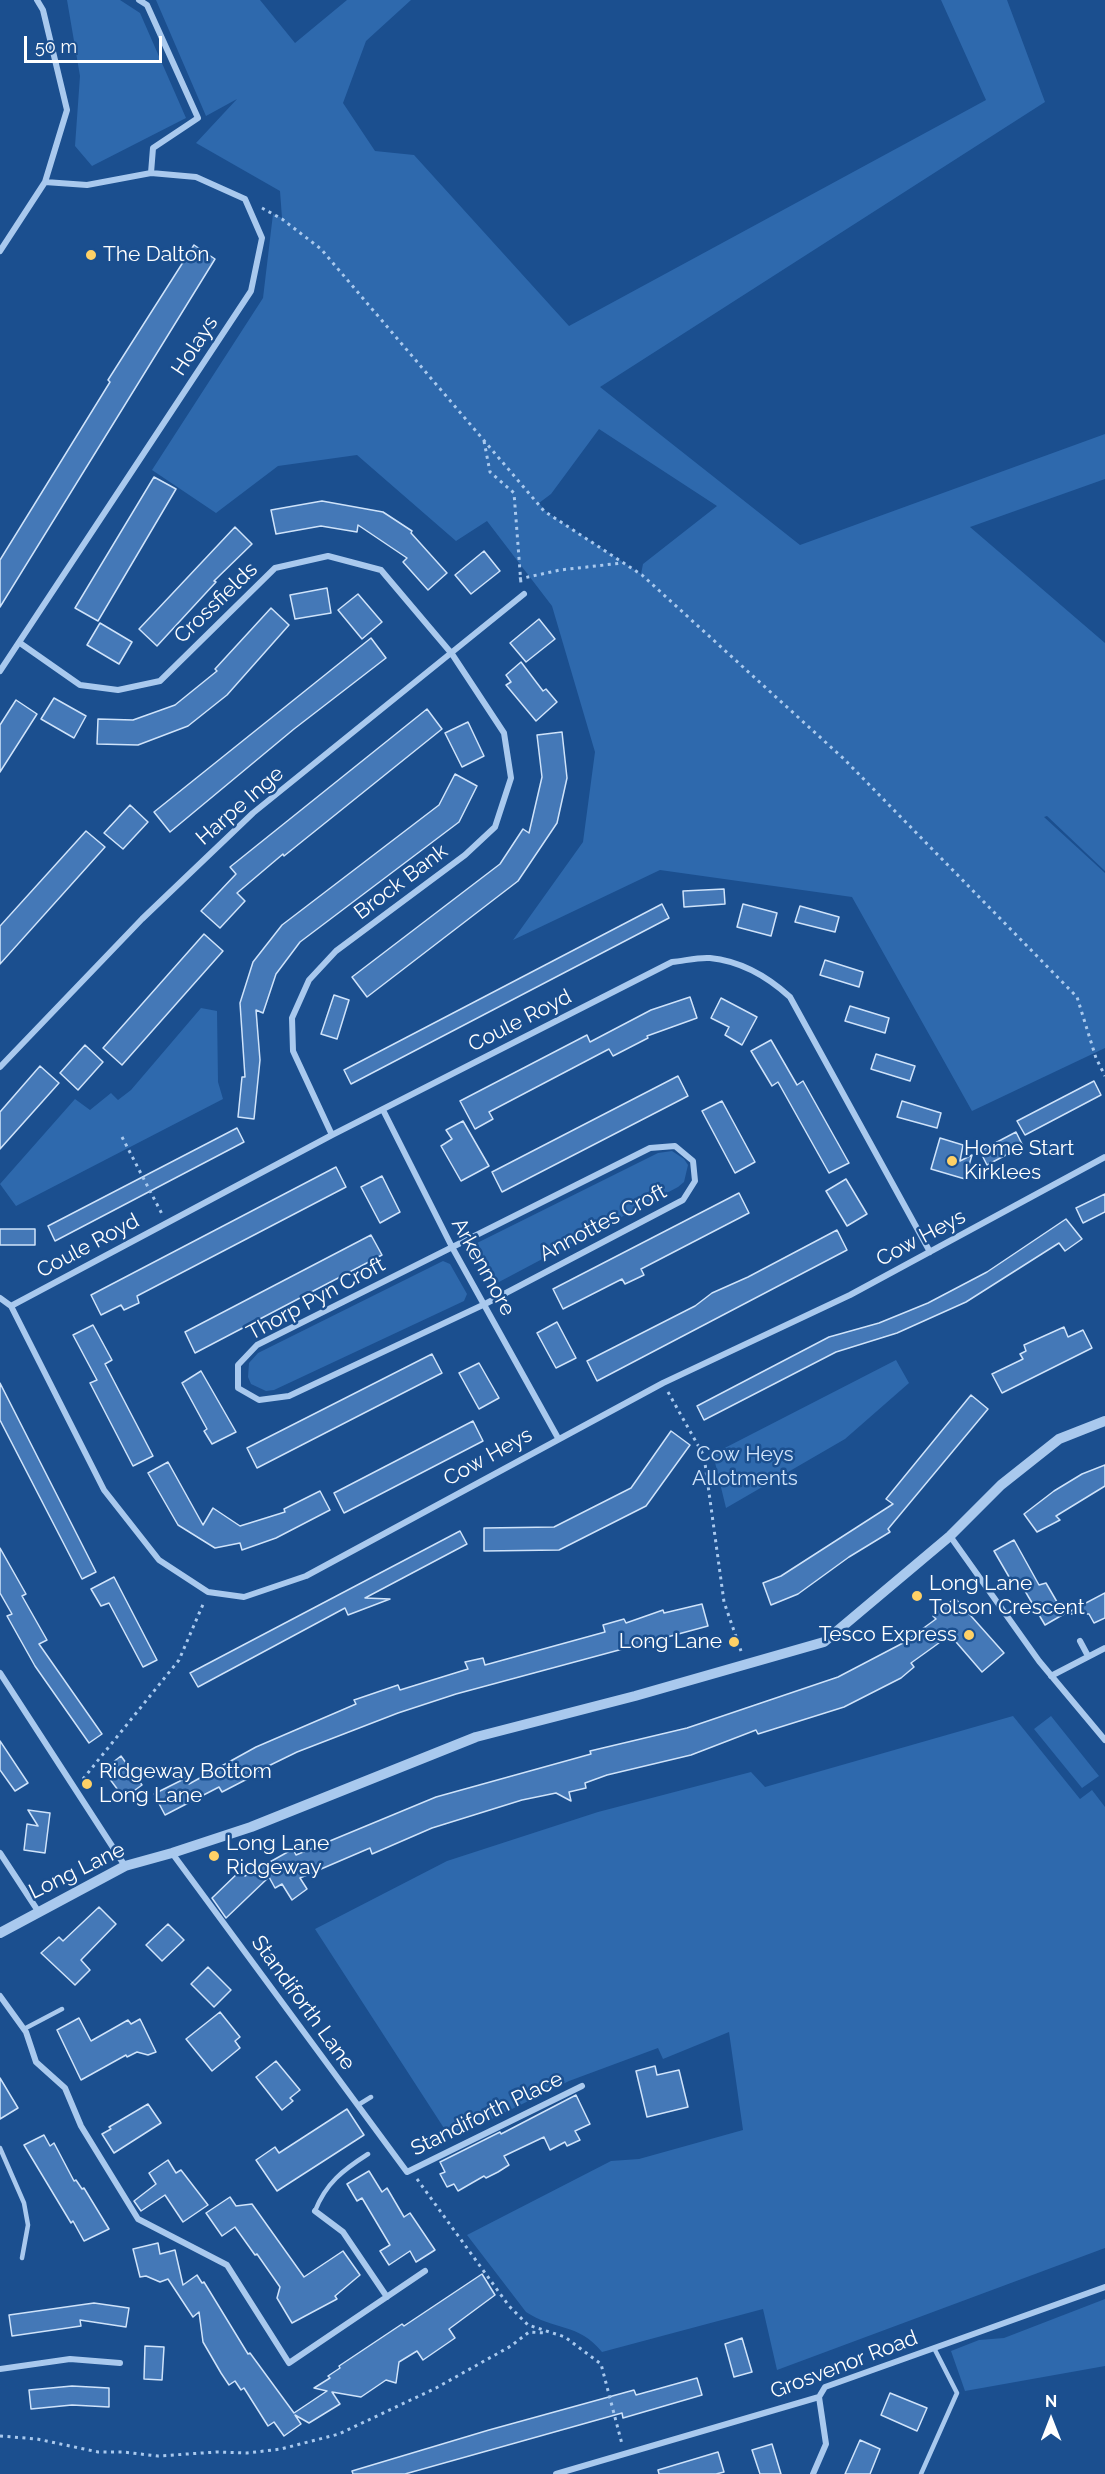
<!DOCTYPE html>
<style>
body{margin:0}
#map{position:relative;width:1105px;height:2474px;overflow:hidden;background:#1b4f8f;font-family:Raleway,sans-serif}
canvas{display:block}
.north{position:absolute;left:1021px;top:2390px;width:60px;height:60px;-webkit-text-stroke:4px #1b4f8f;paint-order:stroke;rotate:0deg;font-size:16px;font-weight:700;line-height:24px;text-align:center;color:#fff}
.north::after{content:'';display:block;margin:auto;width:21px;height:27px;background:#fff;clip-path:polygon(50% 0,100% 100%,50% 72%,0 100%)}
.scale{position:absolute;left:24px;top:36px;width:138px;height:27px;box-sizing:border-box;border:3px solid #fff;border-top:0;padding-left:8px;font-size:18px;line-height:21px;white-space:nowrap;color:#fff;-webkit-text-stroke:4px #1b4f8f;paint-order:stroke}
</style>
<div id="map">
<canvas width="1105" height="2474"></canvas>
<div class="north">N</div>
<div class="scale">50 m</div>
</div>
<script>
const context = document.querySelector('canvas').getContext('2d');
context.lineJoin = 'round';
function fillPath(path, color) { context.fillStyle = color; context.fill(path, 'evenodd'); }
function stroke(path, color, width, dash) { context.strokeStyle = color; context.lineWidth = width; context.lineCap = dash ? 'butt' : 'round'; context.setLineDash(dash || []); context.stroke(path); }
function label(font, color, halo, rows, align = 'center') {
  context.font = font + ' Raleway,sans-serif'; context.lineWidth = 5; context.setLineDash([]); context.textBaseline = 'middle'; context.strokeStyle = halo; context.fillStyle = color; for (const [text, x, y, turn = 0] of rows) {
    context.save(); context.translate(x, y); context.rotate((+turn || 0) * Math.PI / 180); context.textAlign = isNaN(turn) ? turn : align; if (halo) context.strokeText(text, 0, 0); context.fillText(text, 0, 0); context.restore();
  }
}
fillPath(new Path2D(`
 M67 0H120L140 13 186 118 92 166 75 146 80 76Z
 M156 0H260L295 43 347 0H411L366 41 343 103 375 151 414 155 569 326 986 100 941 0H1007L1045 102 600 387 800 545 1105 434V479L970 527 1105 643V871L1047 816 1044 817 1105 873V1048L972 1111 852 897 660 870 513 940 583 842 595 752 552 606 487 521 456 541 357 455 278 466 216 513 152 470 263 298 273 214 282 218 280 191 196 143 237 99 206 116ZM599 429 717 506 643 564 641 574 546 512 539 503 551 494Z
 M201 1008 217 1011 218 1082 223 1099 16 1206 0 1184 75 1099 90 1110 111 1093 118 1100 131 1090Z
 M672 1151 684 1159 688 1165 684 1182 678 1187 499 1282 488 1279 472 1252 477 1243 658 1153Z
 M443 1261 450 1264 467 1294 464 1301 274 1390 266 1391 251 1384 248 1377 249 1363 258 1353Z
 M896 1360 909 1383 845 1439 726 1508 713 1454Z
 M1013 1716 1080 1799 1092 1790 1105 1807V2248L777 2370 763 2309 602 2352C579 2323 553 2330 526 2312L467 2235 611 2161 639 2159 743 2130 729 2032 663 2059 658 2048 569 2081 451 2139 315 1929 447 1861 598 1812 751 1772 765 1787Z
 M1051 1716 1099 1776 1082 1788 1034 1729Z
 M1105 2299V2366L965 2391 951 2351 979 2340 1004 2338Z`), '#2e69ad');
const building = new Path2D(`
 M194 245 215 259 0 607V560L110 382 108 380Z
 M154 477 176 489 98 621 75 608Z
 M322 501 383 512 412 531 411 533 447 573 428 590 403 562 407 558 358 525 357 532 321 526 276 534 271 510Z
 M235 527 252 544 214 581 216 582 157 646 139 629Z
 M484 551 500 571 471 594 455 575Z
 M327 588 331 613 295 619 290 595Z
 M358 594 382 622 362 639 338 610Z
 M271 608 289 625 227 695 188 726 138 745 97 744 98 719 133 720 175 705 217 671 215 669Z
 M539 619 555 639 526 662 510 643Z
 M100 623 132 642 119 664 87 645Z
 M371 638 386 658 294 729 170 832 154 812Z
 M521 662 543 691 546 689 557 702 536 721 506 685 511 682 506 675Z
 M54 698 86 716 74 738 41 719Z
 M16 700 37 714 0 772V725Z
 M427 709 442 729 284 856 283 854 237 893 245 901 220 928 201 911 236 874 230 867Z
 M468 722 484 756 462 767 445 733Z
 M562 732 567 778 557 823 518 881 367 997 352 977 500 864 523 829 529 833 542 777 537 735Z
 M455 774 477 786 459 822 300 942 276 974 263 1013 256 1010 260 1060 254 1119 238 1117 242 1077H245L240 1003 253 962 282 925 439 805Z
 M130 805 148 822 123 849 104 833Z
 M86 831 105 847 0 964V926Z
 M724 889 725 904 684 907 683 891Z
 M662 904 669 918 351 1084 344 1070Z
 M743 904 777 913 771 936 737 927Z
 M800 906 839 917 835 932 795 922Z
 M204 934 223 951 122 1065 103 1048Z
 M825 960 863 972 859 987 820 975Z
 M334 995 349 1000 337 1039 321 1034Z
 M690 997 697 1018 647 1036 648 1038 613 1056 609 1049 489 1112 493 1119 475 1129 460 1101 587 1035 590 1042 651 1010Z
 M721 998 757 1017 742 1045 725 1035 729 1027 711 1018Z
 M850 1006 889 1018 885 1033 845 1021Z
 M771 1040 797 1085 803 1081 849 1163 829 1173 778 1082 772 1086 751 1051Z
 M85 1045 103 1062 78 1090 60 1073Z
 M876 1054 915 1066 910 1081 871 1069Z
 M40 1066 59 1083 0 1149V1112Z
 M678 1076 688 1096 502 1192 492 1172Z
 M1094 1081 1101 1095 1025 1135 1017 1121Z
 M722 1101 755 1162 735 1173 702 1111Z
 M902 1101 941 1113 937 1128 897 1117Z
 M463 1121 489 1166 461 1181 441 1146 452 1139 446 1130Z
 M237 1128 244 1142 55 1241 48 1226Z
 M1016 1132 1023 1146 987 1165 980 1151Z
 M940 1138 963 1145 960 1161 972 1155 965 1179 931 1169Z
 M336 1167 346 1187 137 1296 139 1303 124 1310 121 1305 101 1315 91 1295Z
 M382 1176 400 1212 380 1223 361 1187Z
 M846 1179 867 1214 847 1226 826 1191Z
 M739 1193 749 1213 641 1269 644 1275 625 1284 622 1279 563 1309 553 1289Z
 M1105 1194V1212L1083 1223 1076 1208Z
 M1066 1219 1082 1239 1065 1251 1059 1243 966 1302 897 1333 836 1352 704 1420 697 1406 829 1337 879 1323 928 1303 987 1272Z
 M0 1229H35V1245H0Z
 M837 1230 847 1250 597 1381 587 1361 695 1306 712 1293 748 1277Z
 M371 1235 382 1255 195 1353 185 1332Z
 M557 1322 576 1358 556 1368 537 1333Z
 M93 1325 112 1360 105 1364 153 1456 133 1466 90 1383 97 1380 73 1335Z
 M1064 1327 1068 1337 1083 1330 1092 1348 1002 1393 992 1374 1023 1359 1020 1354 1026 1351 1024 1345Z
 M432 1354 442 1373 257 1468 247 1448Z
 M479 1363 499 1398 479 1409 459 1373Z
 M201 1371 236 1432 212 1444 204 1431 207 1429 182 1383Z
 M0 1383 96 1572 82 1579 0 1420Z
 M971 1395 988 1409 888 1529 890 1532 849 1557 798 1594 771 1605 763 1583 781 1576 893 1504 886 1499Z
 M473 1421 483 1441 344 1513 334 1493Z
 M671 1431 690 1445 646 1506 559 1550 484 1551V1528L554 1527 631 1488Z
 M168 1462 203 1525 213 1508 240 1526 285 1512 284 1509 320 1491 330 1510 276 1538 242 1550 240 1543 215 1548 178 1525 148 1473Z
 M1105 1465V1486L1056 1516 1060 1520 1037 1532 1024 1514 1054 1491 1082 1474Z
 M460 1531 467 1544 365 1598 390 1599 348 1615 345 1608 198 1687 190 1673Z
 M1014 1540 1039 1585 1046 1583 1064 1614 1045 1625 1018 1579 1012 1582 994 1551Z
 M0 1548 26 1594 22 1596 47 1640 39 1644 102 1734 89 1743 35 1666 7 1616 12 1614 0 1593Z
 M114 1577 157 1660 143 1667 109 1603 101 1606 91 1589Z
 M1105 1593V1618L1094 1623 1089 1614H1065Z
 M955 1598 1004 1653 982 1672 950 1635 911 1663 914 1667 901 1678 844 1707 758 1734 756 1730 691 1755 607 1775 585 1783 586 1788 569 1792 571 1801 556 1793 522 1800 432 1828 372 1854 370 1848 300 1878 307 1889 292 1900 282 1884 275 1888 269 1877 226 1918 212 1898 240 1871 245 1876 293 1849 296 1855 436 1797 591 1754 590 1751 687 1728 838 1677 903 1643 936 1619 933 1616Z
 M702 1604 708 1626 456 1694 398 1713 297 1752 252 1774 253 1776 222 1792 219 1787 165 1815 154 1794 186 1778 189 1784 256 1747 356 1704 354 1700 398 1685 400 1690 468 1669 465 1662 483 1658 485 1665 605 1632 603 1625 624 1619 626 1623 663 1610 664 1613Z
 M0 1741 28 1783 15 1791 0 1770Z
 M121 1756 142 1785 124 1798 103 1770Z
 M28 1810 50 1813 45 1853 24 1850 27 1824 38 1826Z
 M99 1907 116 1924 81 1960 90 1970 75 1985 41 1953 59 1937 63 1941Z
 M168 1924 184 1940 162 1961 146 1945Z
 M208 1967 231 1990 214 2007 191 1984Z
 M220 2012 240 2037 235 2041 240 2048 212 2071 186 2039Z
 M79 2018 91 2041 128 2020 131 2024 140 2019 156 2052 148 2055 137 2052 127 2057 126 2055 81 2080 57 2030Z
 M276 2061 300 2090 290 2098 293 2101 282 2110 256 2077Z
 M655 2066 657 2075 679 2070 688 2107 647 2117 636 2071Z
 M0 2078 18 2108 0 2119Z
 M576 2095 590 2124 575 2131 580 2140 567 2146 565 2142 550 2150 544 2137 504 2156 509 2165 498 2172 486 2178 484 2176 458 2191 454 2184 447 2187 440 2174 445 2172 440 2162 500 2132 501 2134Z
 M148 2104 161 2123 114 2153 102 2134 111 2129 109 2127Z
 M347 2109 364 2135 277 2191 256 2160 275 2147 279 2153Z
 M44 2135 50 2146 54 2143 74 2181 76 2180 82 2189 84 2188 109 2229 84 2241 73 2221 71 2223 24 2145Z
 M168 2160 176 2173 181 2170 208 2205 183 2222 165 2195 141 2211 134 2201 156 2184 149 2173Z
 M369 2171 382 2192 387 2188 404 2217 410 2213 435 2250 416 2262 410 2251 389 2265 380 2251 390 2245 362 2198 357 2201 347 2184Z
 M230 2197 236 2206 252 2204 304 2277 343 2251 360 2275 335 2296 337 2299 292 2323 277 2298 280 2287 257 2254 255 2255 235 2227 222 2236 206 2213Z
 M158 2243 160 2254 175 2250 183 2285 197 2275 202 2283 204 2282 248 2354 250 2353 294 2413 327 2391 314 2388 330 2378 328 2376 340 2368 339 2366 402 2324 404 2326 482 2274 495 2295 449 2329 455 2338 423 2360 417 2351 399 2362 396 2383 386 2380 361 2397 332 2392 340 2404 309 2423 295 2415 301 2424 284 2436 274 2422 268 2426 244 2388 241 2390 235 2381 229 2385 221 2373 203 2342 199 2312 193 2317 168 2279 160 2282 146 2276 140 2277 133 2249Z
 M94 2303 129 2308 126 2327 80 2320 81 2326 12 2336 9 2315Z
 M742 2338 752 2372 734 2377 725 2344Z
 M145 2346 164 2347 162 2380 144 2379Z
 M697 2378 702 2395 623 2418 622 2413 405 2474H353L352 2471 489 2430 634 2390 636 2395Z
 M72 2386 109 2388V2407L72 2405 31 2409 29 2390Z
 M890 2393 927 2408 917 2431 881 2415Z
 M860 2440 880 2449 870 2474H845Z
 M772 2444 781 2474H760L752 2450Z
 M718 2452 724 2472 716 2474H659L658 2470Z`);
fillPath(building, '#4478b7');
stroke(building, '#cfe3fa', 1.5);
stroke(new Path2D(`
 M262 208 282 219 321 249 544 511 642 575 844 759 1077 997 1096 1058 1105 1076
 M484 441 490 472 514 493 521 584
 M519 579 560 570 622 563
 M122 1137 162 1214
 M668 1392 704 1456 724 1602 741 1651
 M83 1779 179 1660 204 1602
 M417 2179 509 2306 528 2325 565 2337 601 2364 622 2444
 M0 2436 37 2439 98 2452H123L158 2456 217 2452 247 2453 281 2449 339 2434 436 2388 511 2346 529 2332 546 2333`), '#a9c9ee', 3, [3, 4.5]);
stroke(new Path2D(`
 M24 2029 62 2009
 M358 2105 371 2097
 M0 2148 24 2203 28 2225 22 2258
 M315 2211C326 2183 343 2170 368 2154
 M921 2474 957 2393 934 2348`), '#a9c9ee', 4.5);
stroke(new Path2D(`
 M139 0 147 5 198 118 153 148 151 173
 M0 251 45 182 67 110 43 10 37 0
 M20 643 80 685 118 690 160 681 275 568 328 556 381 570 452 654 504 733 511 778 495 827 465 855 336 951 309 980 292 1018 293 1051 332 1135
 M0 671 251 291 262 238 245 199 196 177 151 173 87 185 45 182
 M0 1067 142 919 253 813 524 594
 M383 1110 452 1247 558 1438
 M675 1146 693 1161 695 1181 683 1200 485 1304 289 1396 259 1400 238 1388V1365L257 1345 650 1148Z
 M0 1298 11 1306 104 1490 159 1560 208 1592 244 1597 306 1576 663 1383 850 1295 1105 1157
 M11 1306 332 1135 672 962C684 961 698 957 710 958 740 961 768 977 790 997L930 1252
 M950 1536 1039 1661 1105 1740
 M1080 1641 1088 1656
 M0 1673 125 1866
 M1051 1676 1105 1648
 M0 1853 38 1911
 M172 1853 407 2172 582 2086
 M0 1996 26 2032 36 2062 65 2088 81 2126 138 2219 227 2265 289 2363 425 2271
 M315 2211 343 2232 387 2297
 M0 2369 70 2359 120 2363
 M556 2474 819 2397 825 2387 1105 2287
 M813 2474 826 2444 819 2397`), '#a9c9ee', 6);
stroke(new Path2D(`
 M0 1933 125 1866 172 1853 251 1827 476 1737 635 1696 824 1642 950 1536 1001 1485 1059 1439 1105 1421`), '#a9c9ee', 10);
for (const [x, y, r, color] of [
 [91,255,6,"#ffd166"],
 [952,1161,6,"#ffd166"],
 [917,1596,6,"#ffd166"],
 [969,1635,6,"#ffd166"],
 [734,1642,6,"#ffd166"],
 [87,1784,6,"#ffd166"],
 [214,1856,6,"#ffd166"]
]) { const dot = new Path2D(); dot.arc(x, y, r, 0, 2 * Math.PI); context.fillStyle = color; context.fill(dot); stroke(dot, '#1b4f8f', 2); }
label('21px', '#fff', '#1b4f8f', [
 ["The Dalton",103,255],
 ["Home Start",964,1149],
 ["Kirklees",964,1173],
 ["Long Lane",929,1584],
 ["Tolson Crescent",929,1608],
 ["Tesco Express",957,1635,"right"],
 ["Long Lane",722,1642,"right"],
 ["Ridgeway Bottom",99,1772],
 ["Long Lane",99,1796],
 ["Long Lane",226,1844],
 ["Ridgeway",226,1868]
], 'left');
label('21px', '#fff', '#1b4f8f', [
 ["Holays",195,346,-57],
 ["Crossfields",216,603,-44],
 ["Harpe Inge",240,806,-41],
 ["Brock Bank",401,882,-37],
 ["Coule Royd",520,1021,-27],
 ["Annottes Croft",603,1223,-28],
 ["Cow Heys",921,1238,-28],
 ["Coule Royd",88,1246,-28],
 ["Arkenmore",483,1267,61],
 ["Thorp Pyn Croft",316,1299,-28],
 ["Cow Heys",488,1457,-29],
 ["Long Lane",77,1871,-26],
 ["Standiforth Lane",303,2003,54],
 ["Standiforth Place",487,2114,-26],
 ["Grosvenor Road",844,2365,-21]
]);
label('21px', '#cfe3fa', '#1b4f8f', [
 ["Cow Heys",745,1455],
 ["Allotments",745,1479]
]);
</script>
